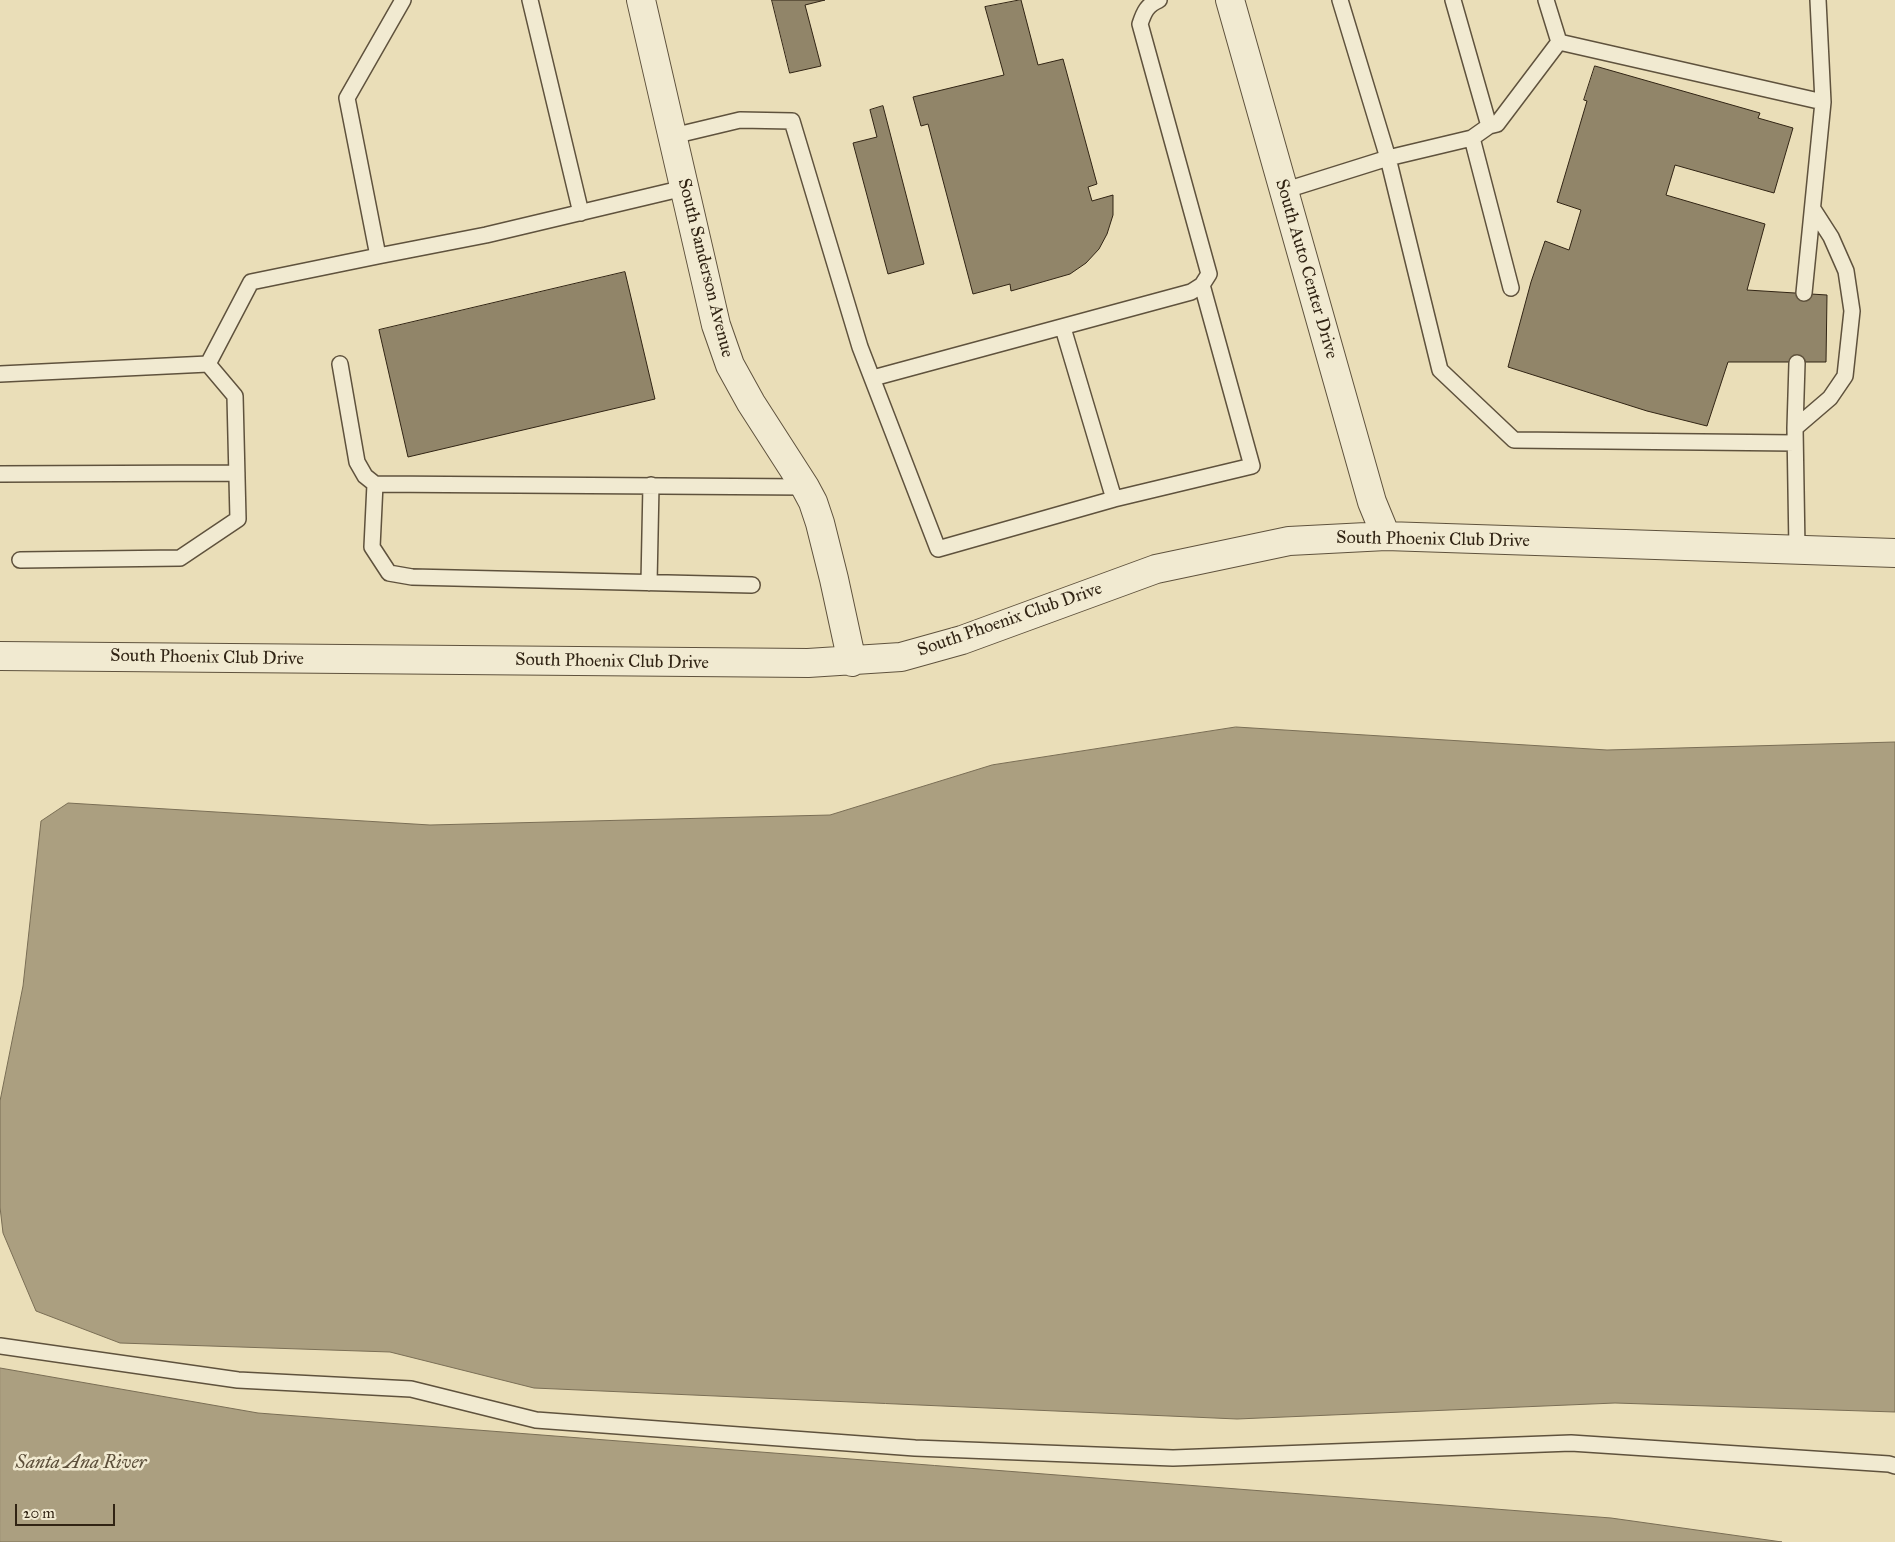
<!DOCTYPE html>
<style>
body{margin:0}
#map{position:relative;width:1895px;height:1542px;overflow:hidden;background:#eadeb8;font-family:"IM FELL Great Primer",serif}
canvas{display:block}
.scale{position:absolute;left:15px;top:1504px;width:100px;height:22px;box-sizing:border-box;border:2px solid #312414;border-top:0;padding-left:6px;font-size:15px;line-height:18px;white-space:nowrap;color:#312414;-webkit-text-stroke:4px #f1ead1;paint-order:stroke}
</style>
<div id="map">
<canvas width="1895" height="1542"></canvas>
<div class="scale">20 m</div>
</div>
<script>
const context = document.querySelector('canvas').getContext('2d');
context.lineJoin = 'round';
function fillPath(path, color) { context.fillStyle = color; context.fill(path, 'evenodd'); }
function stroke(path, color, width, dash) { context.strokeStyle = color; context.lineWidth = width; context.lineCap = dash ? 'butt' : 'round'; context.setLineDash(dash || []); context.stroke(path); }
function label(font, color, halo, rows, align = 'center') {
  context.font = font + ' "IM FELL Great Primer",serif'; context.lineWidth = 5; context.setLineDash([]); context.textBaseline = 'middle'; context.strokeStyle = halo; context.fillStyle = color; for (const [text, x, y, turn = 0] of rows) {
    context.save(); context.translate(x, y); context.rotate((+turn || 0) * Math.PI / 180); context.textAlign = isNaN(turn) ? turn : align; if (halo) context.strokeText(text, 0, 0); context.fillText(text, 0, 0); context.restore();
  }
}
const water = new Path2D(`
 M1236 727 1607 750 1895 742V1412L1615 1403 1237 1419 534 1388 390 1352 120 1343 36 1311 3 1233 0 1207V1101L23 986 41 821 68 803 430 825 830 815 992 765Z
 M0 1368 258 1413 1611 1518 1782 1542H0Z`);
fillPath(water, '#ab9f80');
stroke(water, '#7a6e55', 1);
const building = new Path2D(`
 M772 0H825L805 5 821 66 790 73Z
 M1021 0 1038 65 1063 59 1097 184 1088 187 1092 201 1113 195V215L1107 234 1099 249 1086 263 1070 274 1011 291 1010 284 973 294 928 124 921 126 913 97 1004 75 985 7Z
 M1595 66 1760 113 1758 118 1793 128 1774 193 1675 165 1666 195 1765 224 1747 290 1827 295 1826 362H1728L1707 426 1647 411 1508 367 1531 282 1545 241 1569 250 1581 210 1557 202 1587 101 1584 100Z
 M883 106 924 264 888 274 853 143 877 137 870 110Z
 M625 272 655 399 408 457 379 330Z`);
fillPath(building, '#918569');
stroke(building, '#312414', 1);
const service = new Path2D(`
 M403 0 347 98 378 256 486 235 684 188
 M530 0 581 213
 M1340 0 1388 158 1440 370 1514 440 1795 443
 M1453 0 1489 126
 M1546 0 1559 42
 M673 136 740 120 792 121 860 347 938 549 1114 499 1252 466 1202 285
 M1472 138 1511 288
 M1283 191 1388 158 1472 138 1489 126 1497 124 1559 42 1823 102 1818 0
 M1804 293 1823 102
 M1063 328 1114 499
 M208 364 251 282 378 256
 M340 364 357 462 365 476 375 484 805 487
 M0 374 208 364 235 396 238 519 180 558 20 560
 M873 378 1191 292 1202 285 1209 274 1140 24C1144 12 1147 5 1159 0
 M1795 428 1830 398 1845 376 1852 311 1846 271 1831 237 1813 209
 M0 474 237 473
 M375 484 372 547 389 573 412 577 752 585
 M1797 549 1795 428 1797 363
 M649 583 651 485
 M0 1346 238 1380 411 1389 536 1420 915 1448 1173 1458 1571 1443 1889 1464 1895 1466`);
const minor = new Path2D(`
 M641 0 716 325 730 365 751 403 805 487 813 502 820 523 834 579 852 662
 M1230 0 1372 502 1386 536
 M0 656 808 663 901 657 962 640 1156 569 1289 541 1386 536 1895 553`);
stroke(service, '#5f523d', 18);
stroke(minor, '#5f523d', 30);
stroke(service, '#f1ead1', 15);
stroke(minor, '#f1ead1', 28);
label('18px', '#312414', '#f1ead1', [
 ["South Sanderson Avenue",705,268,76],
 ["South Auto Center Drive",1306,269,74],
 ["South Phoenix Club Drive",1433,540,1],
 ["South Phoenix Club Drive",1010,620,-19],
 ["South Phoenix Club Drive",207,658,1],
 ["South Phoenix Club Drive",612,662,1]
]);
label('italic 19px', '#5c4f3a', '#f1ead1', [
 ["Santa Ana River",81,1463]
]);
</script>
